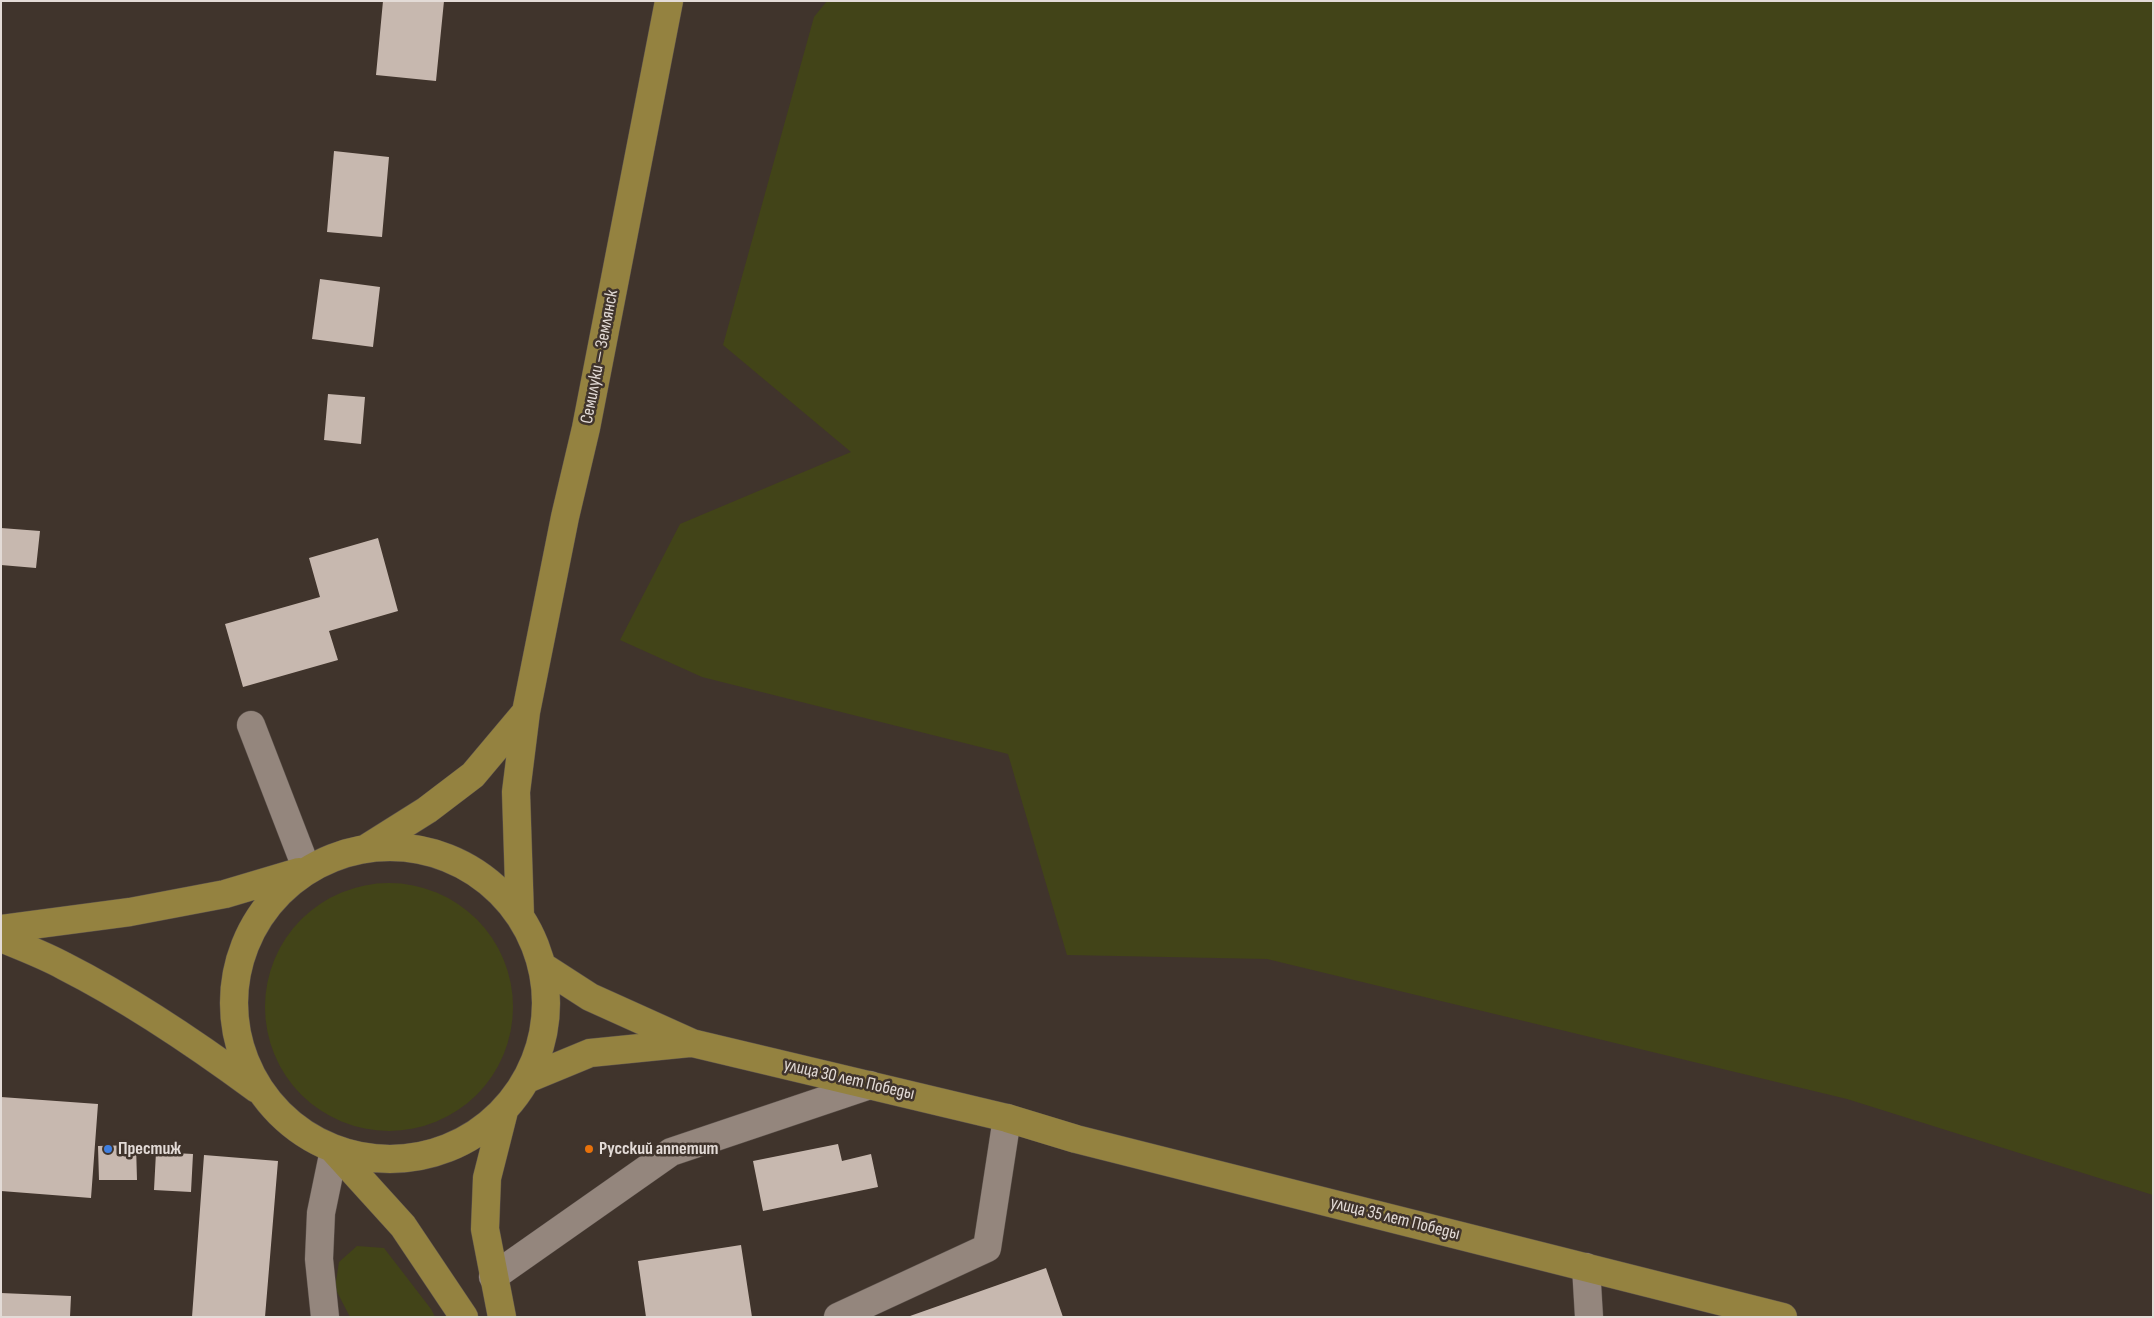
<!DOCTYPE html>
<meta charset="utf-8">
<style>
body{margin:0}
#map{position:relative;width:2154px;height:1318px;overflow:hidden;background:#40342c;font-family:"Sofia Sans Condensed",sans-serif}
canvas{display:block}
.frame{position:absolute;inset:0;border:2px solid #e3dbd7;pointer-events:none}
</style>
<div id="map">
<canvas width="2154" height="1318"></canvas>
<div class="frame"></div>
</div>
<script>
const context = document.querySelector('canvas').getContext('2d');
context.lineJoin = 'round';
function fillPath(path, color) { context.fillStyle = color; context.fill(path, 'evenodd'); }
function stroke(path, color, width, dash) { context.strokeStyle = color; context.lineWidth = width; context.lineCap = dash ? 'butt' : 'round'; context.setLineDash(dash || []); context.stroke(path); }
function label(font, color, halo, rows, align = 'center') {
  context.font = font + ' "Sofia Sans Condensed",sans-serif'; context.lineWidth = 5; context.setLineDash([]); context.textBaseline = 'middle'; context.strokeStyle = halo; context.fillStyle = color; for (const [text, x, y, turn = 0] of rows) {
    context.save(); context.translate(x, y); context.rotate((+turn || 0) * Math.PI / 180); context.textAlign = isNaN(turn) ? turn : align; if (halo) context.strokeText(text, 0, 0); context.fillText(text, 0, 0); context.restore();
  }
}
fillPath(new Path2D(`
 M827 1H2153V1195L1847 1099 1267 959 1067 955 1008 754 702 677 620 640 680 524 851 452 723 345 814 17Z
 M265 1007a124 124 0 1 1 248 0a124 124 0 1 1-248 0Z
 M357 1246 384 1248 431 1309 435 1317H350L335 1288 339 1262Z`), '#424418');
fillPath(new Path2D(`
 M383 1H444L436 81 376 75Z
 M334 151 389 157 382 237 327 232Z
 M320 279 380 287 373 347 312 339Z
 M328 394 365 397 361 444 324 440Z
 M1 528 40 531 36 568 1 565Z
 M378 538 398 611 329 631 338 660 243 687 225 624 320 597 309 558Z
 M1 1097 98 1104 91 1198 1 1191Z
 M838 1144 842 1161 871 1154 878 1187 763 1211 753 1161Z
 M136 1145 137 1180H99L98 1146Z
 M156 1152 193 1154 191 1192 154 1190Z
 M204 1155 278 1161 265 1317H192Z
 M741 1245 752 1317H646L638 1261Z
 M1046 1268 1063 1317H910V1316Z
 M1 1293 71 1296 70 1317H1Z`), '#c7b8af');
const minor = new Path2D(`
 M251 725 307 870
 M1586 1267 1589 1317
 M493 1277 671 1152 870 1085
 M325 1317 319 1259 321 1213 334 1150
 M838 1317 987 1248 1007 1118`);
const major = new Path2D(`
 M234 1003a156 156 0 1 1 312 0a156 156 0 1 1-312 0Z
 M365 849 427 810 473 775 526 712
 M520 916 516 792 526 712 565 517 586 428 669 1
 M1 929 130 912 225 894 299 872
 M1 938C22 947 44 955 64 966 133 1001 196 1044 257 1089
 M542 966 590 997 692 1043 1007 1118 1076 1139 1783 1317
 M527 1079 590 1053 690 1043
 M334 1150 403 1226 464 1317
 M502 1317 485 1229 487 1178 504 1111`);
stroke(minor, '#5b514b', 29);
stroke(major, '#5b514b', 29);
stroke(minor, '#94867d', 28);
stroke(major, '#948240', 28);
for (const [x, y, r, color] of [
 [108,1149,5,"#3f7fe0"],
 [589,1149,5,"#e8710a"]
]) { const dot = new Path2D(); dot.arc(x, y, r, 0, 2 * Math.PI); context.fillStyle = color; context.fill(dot); stroke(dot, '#40342c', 2); }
label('18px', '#e3dbd7', '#40342c', [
 ["Семилуки — Землянск",600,357,-79],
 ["улица 30 лет Победы",849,1080,13],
 ["улица 35 лет Победы",1395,1219,14]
]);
label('bold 18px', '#e3dbd7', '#40342c', [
 ["Престиж",118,1149],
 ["Русский аппетит",599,1149]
], 'left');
</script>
